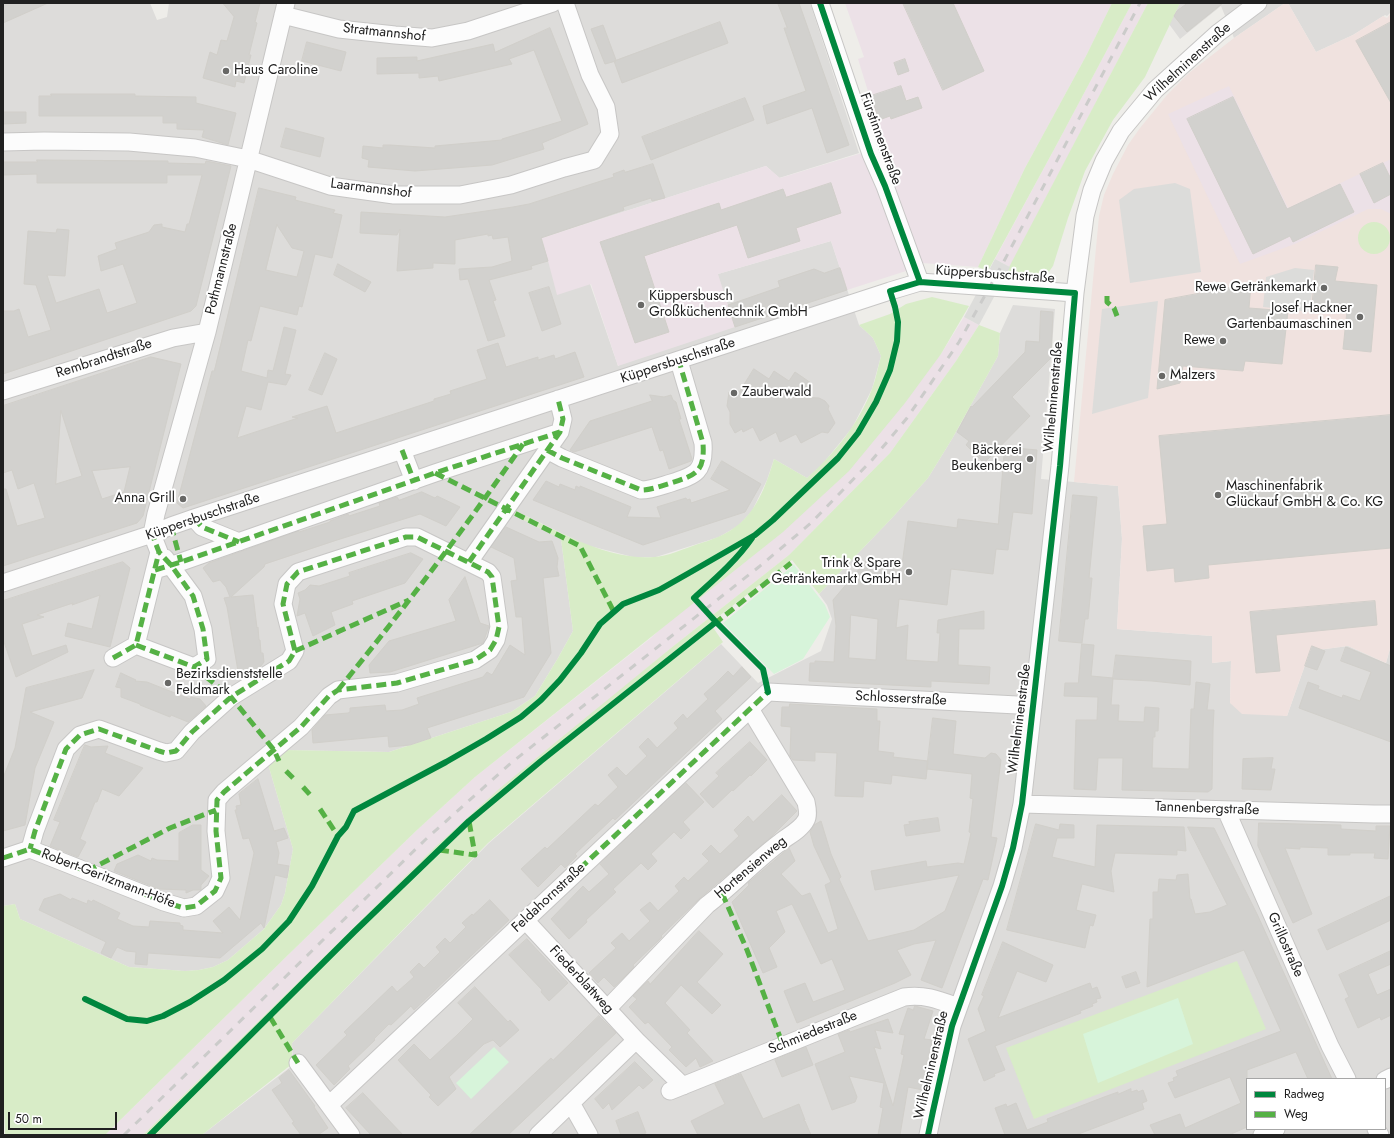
<!DOCTYPE html>
<meta charset="utf-8">
<style>
body{margin:0}
#map{position:relative;width:1394px;height:1138px;overflow:hidden;background:#eeede9;font-family:Jost,sans-serif}
canvas{display:block}
.frame{position:absolute;inset:0;border:4px solid #202020;pointer-events:none}
.legend{position:absolute;left:1246px;top:1078px;width:140px;height:52px;box-sizing:border-box;background:#fff;border:1px solid #a6a6a6;margin:0;padding:5px 7px;list-style:none;font-size:12px;color:#202020}
.legend li{display:flex;align-items:center;gap:8px;height:20px}
.legend b{width:20px;border:1px solid #a6a6a6}
.scale{position:absolute;left:8px;top:1112px;width:109px;height:18px;box-sizing:border-box;border:2px solid #202020;border-top:0;padding-left:5px;font-size:12px;line-height:14px;white-space:nowrap;color:#202020;-webkit-text-stroke:3px #fff;paint-order:stroke}
</style>
<div id="map">
<canvas width="1394" height="1138"></canvas>
<div class="frame"></div>
<ul class="legend">
<li><b style="height:5px;background:#00873e"></b>Radweg</li>
<li><b style="height:5px;background:#55b145"></b>Weg</li>
</ul>
<div class="scale">50 m</div>
</div>
<script>
const context = document.querySelector('canvas').getContext('2d');
context.lineJoin = 'round';
function fillPath(path, color) { context.fillStyle = color; context.fill(path, 'evenodd'); }
function stroke(path, color, width, dash) { context.strokeStyle = color; context.lineWidth = width; context.lineCap = dash ? 'butt' : 'round'; context.setLineDash(dash || []); context.stroke(path); }
function label(font, color, halo, rows, align = 'center') {
  context.font = font + ' Jost,sans-serif'; context.lineWidth = 4; context.setLineDash([]); context.textBaseline = 'middle'; context.strokeStyle = halo; context.fillStyle = color; for (const [text, x, y, turn = 0] of rows) {
    context.save(); context.translate(x, y); context.rotate((+turn || 0) * Math.PI / 180); context.textAlign = isNaN(turn) ? turn : align; if (halo) context.strokeText(text, 0, 0); context.fillText(text, 0, 0); context.restore();
  }
}
fillPath(new Path2D(`
 M3 3H150L157 20 167 17 169 3H810L859 153 779 178 766 166 542 238 590 284 618 366 718 274 831 241 859 325 873 338 881 356 872 389 852 428 821 466 807 478 774 459 767 480 752 511 738 526 719 537 656 557H633L586 545 512 509 510 513 561 539 573 631 558 658 535 696 511 712 389 752 284 750 268 764 293 849 285 893 281 905 264 929 228 960 213 967 199 970 185 971 129 967 20 919 15 904 3 906Z
 M1180 3H1285L1234 38 1221 6 1180 39 1169 24Z
 M1288 3H1391V12L1387 16 1385 15 1353 35 1316 52Z
 M1013 305 1055 309 1041 479 1118 486 1122 539 1117 629 1212 636V663L1231 661 1230 703 1287 716 1310 651 1348 646 1386 663 1391 645V1135H202L293 1065 292 1043 489 843 721 644 758 683 821 651 832 619 827 605 819 594 892 518 928 478 952 439 998 356 1000 333ZM1247 1079H1385V1129H1247Z`), '#dddcda');
fillPath(new Path2D(`
 M1285 3H1288L1316 52 1353 35 1383 16 1387 18 1391 13V645L1386 663 1348 646 1310 651 1287 716 1242 714 1230 703 1231 661 1212 663V636L1117 629 1122 539 1118 486 1074 482 1099 216 1104 195 1113 174 1128 145 1140 128 1167 95 1189 73 1234 38Z`), '#f0e2df');
fillPath(new Path2D(`
 M845 3H1112L1086 56 1025 168 978 267 922 263 906 271 847 290 831 241 718 274 735 327 618 366 591 284 557 295 542 238 766 166 780 178 885 146 858 59 864 57Z
 M1132 3H1148L1010 267 995 259 1057 144Z
 M1229 86 1288 208 1391 159V214L1381 209H1368L1295 244 1240 264 1168 114Z
 M964 317 979 325 956 361 890 453 789 555 671 648 434 848 143 1135H105L289 954 417 830 475 777 651 638 941 354Z`), '#ece1e7');
fillPath(new Path2D(`
 M1175 183 1190 189 1201 272 1130 283 1119 200 1134 189Z
 M1295 268 1314 270 1310 312 1263 307 1266 277Z
 M1158 301 1148 398 1092 414 1102 309Z
 M648 1058 668 1078 656 1083 637 1062Z`), '#dcdcda');
fillPath(new Path2D(`
 M1112 3H1132L1057 144 988 271 978 267 1025 168 1086 56Z
 M1148 3H1180L1145 77 1113 120 1085 171 1068 218 1053 266 1048 273 1039 275 1007 271Z
 M1358 238a16 16 0 1 1 32 0a16 16 0 1 1-32 0Z
 M932 297 969 306 941 354 905 403 849 471 783 532 475 777 417 830 289 954 105 1135H5L3 1077V906L15 904 20 919 129 967 185 971 199 970 213 967 228 960 264 929 281 905 285 893 293 849 268 764 284 750 389 752 511 712 535 696 558 658 573 631 561 539 510 513 512 509C553 529 608 561 654 557 666 557 686 548 698 544 704 542 711 540 718 537 753 522 764 492 774 459L807 478C835 453 859 423 872 389 876 378 878 367 881 356L873 338 859 325 890 314 906 304Z
 M979 325 1000 333 998 356 952 439 928 478 892 518 819 594 792 560 710 623 723 642 488 843 292 1043V1064L202 1135H143L434 848 499 789 556 742 671 648 789 555 890 453 956 361Z
 M1237 961 1266 1029 1034 1119 1006 1048Z`), '#d8ecc7');
fillPath(new Path2D(`
 M794 565 825 605 830 617 803 659 774 674 723 623Z
 M1178 998 1193 1044 1098 1083 1083 1034Z
 M494 1047 509 1062 471 1099 456 1083Z`), '#d7f4da');
fillPath(new Path2D(`
 M995 259 1010 267 979 325 964 317Z`), '#dddddb');
const building = new Path2D(`
 M3 3H48L3 23Z
 M223 3H260L255 22 257 23 249 55H251L244 83 236 81 235 87 203 78 210 52 217 55 221 40 227 41 234 17Z
 M778 3H799L849 145 827 153 812 108 767 124 763 106 806 91 784 28H787Z
 M903 3H953L984 71 943 90Z
 M1188 3H1223L1187 32 1174 16 1177 11Z
 M720 22 728 43 622 83 614 61H616L605 64 591 29 603 25 616 60Z
 M1391 22V103L1356 41Z
 M550 28 588 124 542 143 544 149 492 165 415 171 368 167 369 160 362 158 363 146 383 148V145H390L435 148V146L502 140V139L562 121 534 50 509 59 512 64 439 81 438 76 419 78V73L377 74V58L417 57V61L493 44 495 52Z
 M307 42 346 52 341 71 302 61Z
 M905 59 909 71 898 75 894 63Z
 M901 86 906 101 918 97 922 108 891 119 890 116 879 120 871 96Z
 M51 94H135V96L196 97V103L236 113 228 145 202 137 204 130 177 129V123H163V116H39V96H51Z
 M1233 97 1287 209 1340 184 1354 212 1293 242 1290 236 1253 254 1187 119Z
 M745 98 754 120 651 160 642 137Z
 M3 112H26V123L3 124Z
 M286 128 324 138 320 157 281 147Z
 M37 160 168 161V163L205 164 206 161 231 166 196 306 191 311 3 374V311H14L19 309 28 337 51 330 36 285 24 284 28 231 56 233 57 229 69 230 65 276 47 275 56 303 99 289 107 313 137 303 123 264 101 271 98 256 117 249 115 243 149 232 154 225 162 224V227L185 232 187 224H189L202 175H167V183H37V174L3 175V162H37Z
 M1383 163 1391 179V194L1374 203 1360 174Z
 M653 164 665 198 652 201 651 198 623 207 624 210 541 238 548 261 531 266 532 269 489 280 496 300 493 301 505 336 488 341 468 279 460 280 459 269 492 267 512 261 508 237 493 239 492 235 488 236V234L455 240V264L433 263V268L397 271 400 229 397 235 360 233 361 212 445 217 513 207 529 204 601 181 614 177 613 174 624 170 625 172Z
 M831 183 841 213 796 228 800 241 748 258 737 225 644 256 669 332 635 343 600 242 719 203 721 210 783 189 786 197Z
 M259 188 296 197 295 200 335 210 333 213 342 215 332 258 315 254 302 307 299 306 297 315 260 306 251 341 248 340 241 371 267 378 268 370 273 371 284 327 296 330 285 374 291 375 286 385 268 382 261 410 246 406 237 438 298 418 292 417 327 406 336 433 434 401V399L451 394 450 391 487 379 477 350 498 343 506 367 538 357V360L554 355 555 359 575 352 584 377 183 508 177 503 212 371H214ZM277 225 292 248 304 251 297 277 266 270Z
 M338 264 371 282 365 292 334 275Z
 M1316 265 1338 267 1335 281 1377 285 1371 352 1343 349 1347 311 1312 309Z
 M840 268 847 290 735 327 728 305 780 287 778 281 814 269 824 273Z
 M1251 284 1249 308 1288 311 1282 364 1245 361 1243 371 1183 366 1180 383 1157 389 1165 300Z
 M549 287 561 324 542 331 529 293Z
 M1041 311 1053 312 1051 358 1012 397 1030 416 984 463 966 445 969 441 957 432 971 406 972 407 1025 352 1026 341 1039 342Z
 M325 353 337 359 322 395 309 390Z
 M151 357 181 364 143 516 137 523 3 566V489H6L17 526 45 518 34 483 18 489 12 470 3 473V406ZM61 411 82 476 56 484ZM130 467 124 492 102 499 92 471Z
 M754 369 769 379 774 371 789 381 795 372 811 383 801 397 819 398 825 401 829 406 828 409 835 423 828 433 822 432 801 443 796 434 780 442 776 432 760 441 753 427 743 432 742 429 735 433 730 424V412L727 406 729 392H739Z
 M650 395 664 397 671 395 673 400 676 402 681 419H679L692 459 691 461 669 469 663 450 660 451 652 427 574 452 570 450 590 421 652 401Z
 M1391 415V548L1208 565 1209 578 1175 582 1174 568 1147 571 1143 526 1167 524 1159 436Z
 M1005 447 1037 450 1032 514 1013 512 1008 550 996 549 993 574 951 569 947 605 899 599 896 628 908 625 906 660 938 662 940 633H937L938 620 984 611V629H959L958 665 990 667 989 684 931 681V687L809 681 810 663H815V661L834 662 836 626 833 600 866 561 902 565 908 521 957 528 958 519 998 524ZM851 615 878 619 876 660 849 658Z
 M722 461 761 484 745 512 643 545 533 500 546 481 559 487 560 484 575 490 576 486 580 488V486L631 507 627 517 661 518 657 507 686 498 687 500 690 499 691 503 730 490 711 479Z
 M422 492 435 498 437 496 460 507 446 526 420 514 337 540 265 564 264 567 231 597 253 595 257 628 258 627 259 640H260L261 653H263L264 662 261 666 245 676 242 671H238L227 607 224 598 230 597 226 587 220 580 213 582 203 568 209 563 298 531 299 532 330 522V521L348 514 349 516 380 506 379 503 397 497 399 500Z
 M1073 495 1097 497 1089 578H1092L1088 619H1085L1082 643 1059 641Z
 M506 527 539 542 552 541 558 558 557 567 559 576 543 578 551 653 524 697 427 728 431 738 410 745 389 747 388 736 313 743 312 730 325 715 348 713 350 712V708L385 705 386 711 402 710 419 704 417 698 483 677 487 672 492 675 510 645 525 655 522 617H516L511 581 517 580 514 558 491 547Z
 M411 553 423 559 405 583 352 601 353 604 331 612 335 625 313 636 305 613 297 616 300 599 298 593 305 590 310 585 319 586 350 576 349 573Z
 M123 562 130 568 110 647 65 636 68 623 92 629 100 595 72 605 73 603 37 615 44 617 22 624 32 656 66 645 68 652 16 677 3 639V601Z
 M465 577 480 623 489 626 483 643 390 672 370 673 369 665 389 641 456 621 449 600Z
 M1375 601 1377 625 1276 635 1280 671 1256 673 1250 612Z
 M1082 644 1094 645 1091 676 1113 678 1111 705H1119L1118 721 1144 722 1145 707 1159 708 1158 731H1155V737H1153L1152 768 1189 769 1191 709H1194L1196 682 1210 684 1207 710H1214L1213 730 1212 789 1208 792 1122 790 1123 758H1098L1096 790 1074 789 1076 720H1097L1098 697 1064 696 1065 683H1078Z
 M1312 646 1325 651 1317 670 1305 666Z
 M1346 647 1391 666V742L1299 708 1308 682 1319 686 1318 689 1342 698 1343 695 1360 701 1371 672 1341 661Z
 M1116 655 1191 661 1190 685 1152 681 1113 679Z
 M742 667 751 677 715 711 722 719 615 820 613 818 575 854 577 856 565 868 561 864 538 887 521 869 545 847 547 849 595 804 598 806 618 787 608 775 617 767 626 776 647 756 639 747 648 738 657 748 678 728 674 723 683 714 687 719 708 699 704 694 714 685 728 671 733 676Z
 M94 670 82 698 30 712 54 722 35 768 25 825 3 831V778L15 748 26 688Z
 M121 673 136 680 135 681 147 682 190 699 191 697 200 699 206 706 188 722 171 715 170 717 140 705V704L121 697V688L116 687Z
 M790 704 877 709V721H880L878 751 894 753 893 757 928 761 926 779 892 775 891 784 864 781 863 797 835 796 837 753 815 752V761L793 760 790 756 791 727 781 726 782 707H789Z
 M933 718 956 721 953 754 985 758 991 753 996 754 1001 760 991 837 997 838 988 880 983 879 942 988 921 980 936 940 914 944 897 950 911 975 895 983 797 1023 784 991 805 983 813 1002 845 990 832 959 821 964 792 904 776 911 785 932 769 948 777 967 763 973 732 902 749 885 748 883 789 848 795 861 781 874 802 896 810 893 828 933 838 929 825 885 831 882 814 846 810 832 814 825 821 821 831 854 841 877 839 879 868 941 914 930 945 911 959 875 875 890 871 871 926 861 927 867 958 863 964 864 971 833 969 832 973 799 970 798 972 774 927 769Z
 M750 742 767 760 751 776 750 775 733 791 732 790 713 808 700 794 719 776 716 773Z
 M85 745 91 747 108 746 105 753 143 768 119 796 102 789 97 802H95L80 839 86 842 78 857 50 846 60 822 54 820Z
 M1273 758 1271 769H1275L1271 790 1242 789 1243 759Z
 M258 779 274 831 284 828 288 838 276 842 279 853 277 864 289 866 287 878 275 875 264 928 261 923 220 958 148 953 147 965 135 964 136 952 126 951 117 947 111 958 101 953 106 942 39 910 44 899 60 894 71 900 72 898 87 904 88 900 92 902 93 900 120 913 117 919 133 926 149 927 150 921 180 923V925L183 926V930L223 933 213 921 229 907 240 920 254 853 249 838 243 839 235 810H237L236 806 241 805 239 794Z
 M686 783 704 802 683 822 690 830 681 839 674 832 651 854 657 861 648 870 641 863 613 889 616 892 586 920 587 922 569 939 551 919 583 886 589 892 609 874 600 864Z
 M782 795 797 811 771 837 700 898 661 936 662 937 660 939 633 965 634 967 614 987 604 977 598 983 589 973 616 948 611 943 622 933 629 941 650 921 640 910 650 902 658 911 679 891 675 886 684 877 688 881 709 861 702 854 711 845 720 854 739 836 734 830 748 816 753 822Z
 M938 818 940 831 906 836 904 825 910 824 909 822Z
 M1259 823 1341 825V829L1376 831V826H1390L1388 859 1374 858 1375 853H1350V855H1328V848L1300 847V849L1285 848 1312 914 1293 923 1258 846Z
 M1036 824 1059 830 1060 824 1074 825V838H1057L1052 857 1095 867 1097 825 1184 827 1186 851 1177 850V855L1115 853 1111 871 1114 892 1082 884 1076 910 1096 915 1093 926 1090 925 1085 948 1007 930Z
 M193 825H201V870L209 876 201 885V890H193L186 893V890L159 889 114 871 117 864 138 855 151 861 152 858 157 860 179 861V833Z
 M1188 827 1214 828 1257 914 1332 1079H1308L1296 1052 1247 1070V1127L1229 1135H1155L1150 1125 1180 1114 1185 1128 1241 1103 1230 1077 1175 1098 1168 1083 1174 1081 1173 1078 1178 1076 1176 1071 1281 1031 1244 950 1147 987 1150 919H1153V892H1158L1159 879 1176 880 1177 875 1188 874 1190 899H1191L1195 914 1210 912 1227 905Z
 M1391 896V920L1327 950 1318 930Z
 M490 900 509 920 414 1010 411 1006 391 1025 389 1024 374 1039 375 1040 348 1066 350 1069 334 1085 316 1065 347 1035 344 1032 392 986 397 992 414 977 410 972 419 963 424 968 440 952 436 947 445 938 450 943 466 927 462 923 472 914 473 915Z
 M699 931 723 954 697 982 721 1005 712 1014 681 985 665 1003 690 1030 687 1033 713 1061 700 1067 696 1058 686 1067 669 1050 672 1047 648 1022 645 1024 629 1007 637 999 633 996 648 981 650 984Z
 M527 939 568 983 549 1001 541 992 542 990 509 955Z
 M1003 942 1053 965 1046 982 1017 971 998 1018 1090 983 1092 989 1097 987 1101 998 1096 999 1097 1002 1092 1004 1093 1006 1080 1011 1081 1013 995 1046 1005 1070 994 1074 995 1076 984 1081 968 1039 986 1031 978 1009 984 996 982 995Z
 M1391 951V964L1368 974 1377 995 1391 989V1015L1381 1020 1380 1017 1358 1028 1345 999 1349 997 1339 975Z
 M1136 972 1140 983 1126 988 1122 977Z
 M475 987 508 1022 510 1020 519 1030 500 1047 493 1040 484 1044 449 1077 456 1089 438 1106 429 1097 431 1095 398 1060 414 1044 430 1060 456 1036 473 1019 458 1003Z
 M915 1006 933 1011 924 1039 933 1040 926 1066 923 1090 908 1087 900 1135H878L883 1108 880 1107 884 1083 849 1076 857 1097 855 1102 832 1110 815 1064 845 1052 838 1034 849 1030 850 1032 888 1019 893 1033 875 1030 881 1049 874 1047 893 1106 904 1055 901 1054 905 1035 899 1034 908 1008 913 1010Z
 M599 1016 616 1033 508 1135H469L551 1058 553 1060Z
 M806 1047 813 1065 782 1077 775 1060Z
 M635 1062 653 1080 643 1089 639 1085 612 1110 609 1103 603 1109 595 1099Z
 M289 1070 315 1106 314 1107 328 1128 318 1135H301L292 1123 294 1122 272 1090 282 1083 279 1078Z
 M741 1074 763 1119 799 1104 805 1120H803L805 1121 811 1135H698L691 1121 725 1104 715 1084Z
 M1131 1089V1092L1137 1090 1138 1092 1143 1090 1147 1101 1142 1103 1144 1109 1076 1135H1005L995 1108 1006 1104 1007 1107 1016 1103 1027 1130 1048 1122 1047 1119 1104 1097 1118 1092V1094Z
 M363 1093 403 1135H371L346 1108Z
 M638 1112 646 1133 639 1135H621L616 1121Z`);
fillPath(building, '#d2d1ce');
stroke(building, '#d1cfca', 1);
const minor = new Path2D(`
 M820 3 871 154 885 186 920 282
 M283 15 339 29 395 35 432 38 468 31 553 3
 M3 142 44 141 129 142 195 148 248 159 330 186 394 195H460L511 185 564 168 594 160 610 134 606 107 590 75 565 3
 M3 391 173 338 207 332
 M402 450 414 481
 M547 450 562 458 641 490C651 490 661 486 671 483 696 475 705 472 703 443L679 361
 M194 518 202 527 239 542
 M469 562 560 432 563 419 558 399
 M155 570 181 562 435 473 560 432
 M3 583 152 534 171 526 194 518 890 291 920 282 1075 293
 M136 645 194 667 207 659 203 629 193 596 165 558
 M113 658 136 645 159 552 152 534 156 514 207 332 286 3
 M1022 804 1374 814H1391
 M1226 810 1330 1046 1347 1079
 M3 858 30 849 164 902 184 908 196 906 215 891 221 878 216 831 217 800 224 792 301 727 329 696 338 690 397 683 475 660 490 650 496 640 499 627 492 577 488 572 417 537H406L298 572 287 584 283 604 295 651 289 661 231 697 192 732 176 751 166 753 159 751 99 729 80 735 66 749 35 831 30 849
 M525 920 636 1040
 M608 1008 707 905C732 886 753 863 778 844 786 837 801 830 806 820 809 815 807 807 806 802L750 709
 M298 1063 351 1135
 M1385 1080 1391 1077
 M670 1091 904 997C925 994 939 1000 958 1007
 M571 1103 589 1135
 M329 1105 768 692 1017 705 1033 707
 M1376 1129 1380 1135
 M538 1135 636 1040 683 1086
 M928 1135 933 1111 952 1026 1002 886 1013 848 1022 804 1060 466 1075 293 1085 216 1092 190 1104 161 1121 131 1155 90 1218 33 1258 3
 M1262 1135 1276 1129`);
stroke(minor, '#c7c6c5', 19);
stroke(minor, '#fcfcfc', 17);
stroke(new Path2D(`
 M124 1135 425 840 511 763 760 566 811 523 872 460 907 418 959 342 1003 263 1140 3`), '#cbcbca', 3, [8, 8]);
stroke(new Path2D(`
 M1107 296V302L1114 308 1117 316
 M402 450 414 481
 M547 450 562 458 641 490C651 490 661 486 671 483 696 475 705 472 703 443L679 361
 M435 473 580 546 614 612
 M194 518 202 527 239 542
 M171 526 181 562
 M469 562 560 432 563 419 558 399
 M155 570 181 562 435 473 560 432
 M714 624 791 563
 M136 645 194 667 207 659 203 629 193 596 171 565 159 552
 M295 651 409 600
 M113 658 136 645 159 552 152 534
 M194 667 231 697 274 750 279 761
 M338 690C403 610 465 528 523 444
 M286 771 295 780
 M303 787 312 797
 M320 809 338 836
 M439 850 475 855 469 821
 M3 858 30 849 164 902 184 908 196 906 215 891 221 878 216 831 217 800 224 792 301 727 329 696 338 690 397 683 475 660 490 650 496 640 499 627 492 577 488 572 417 537H406L298 572 287 584 283 604 295 651 289 661 231 697 192 732 176 751 166 753 159 751 99 729 80 735 66 749 35 831 30 849
 M87 871 170 828 216 810
 M722 893 747 950 783 1045
 M525 920 768 692 767 689
 M270 1017 298 1063`), '#55b145', 5, [10, 5]);
stroke(new Path2D(`
 M820 3 871 154 885 186 920 282
 M752 538C736 561 715 579 694 598L716 622 763 669 768 692
 M85 999 127 1019 147 1021 163 1016 190 1002 224 980 262 949 289 921 312 886 338 836 346 827 354 811 446 762 486 739 521 717 541 700 560 680 581 653 600 624 623 604 659 590 689 573 755 535 773 520 838 458 858 433 876 402 890 370 897 341 898 322 895 307 890 291 920 282 1075 293 1060 466 1022 804 1013 848 1002 886 952 1026 933 1111 928 1135
 M150 1135 355 931 469 821 541 761 716 622`), '#00873e', 6);
for (const [x, y, r, color] of [
 [226,71,4,"#686866"],
 [1324,288,4,"#686866"],
 [641,305,4,"#686866"],
 [1360,317,4,"#686866"],
 [1223,341,4,"#686866"],
 [1162,376,4,"#686866"],
 [734,393,4,"#686866"],
 [1030,459,4,"#686866"],
 [1218,495,4,"#686866"],
 [183,499,4,"#686866"],
 [909,572,4,"#686866"],
 [168,683,4,"#686866"]
]) { const dot = new Path2D(); dot.arc(x, y, r, 0, 2 * Math.PI); context.fillStyle = color; context.fill(dot); stroke(dot, '#fff', 1.5); }
label('14px', '#202020', '#fff', [
 ["Stratmannshof",384,33,6],
 ["Wilhelminenstraße",1188,63,-42],
 ["Fürstinnenstraße",880,139,70],
 ["Laarmannshof",371,189,7],
 ["Pothmannstraße",222,269,-76],
 ["Küppersbuschstraße",995,275,4],
 ["Rembrandtstraße",104,359,-18],
 ["Küppersbuschstraße",678,361,-18],
 ["Wilhelminenstraße",1054,397,-85],
 ["Küppersbuschstraße",203,517,-19],
 ["Schlosserstraße",901,699,3],
 ["Wilhelminenstraße",1020,719,-83],
 ["Tannenbergstraße",1207,809,2],
 ["Hortensienweg",751,868,-40],
 ["Robert-Geritzmann-Höfe",108,879,21],
 ["Feldahornstraße",549,898,-43],
 ["Grillostraße",1285,945,66],
 ["Fiederblattweg",581,980,47],
 ["Schmiedestraße",813,1033,-22],
 ["Wilhelminenstraße",932,1065,-77]
]);
label('14px', '#202020', '#fff', [
 ["Haus Caroline",234,71],
 ["Rewe Getränkemarkt",1316,288,"right"],
 ["Küppersbusch",649,297],
 ["Großküchentechnik GmbH",649,313],
 ["Josef Hackner",1352,309,"right"],
 ["Gartenbaumaschinen",1352,325,"right"],
 ["Rewe",1215,341,"right"],
 ["Malzers",1170,376],
 ["Zauberwald",742,393],
 ["Bäckerei",1022,451,"right"],
 ["Beukenberg",1022,467,"right"],
 ["Maschinenfabrik",1226,487],
 ["Glückauf GmbH & Co. KG",1226,503],
 ["Anna Grill",175,499,"right"],
 ["Trink & Spare",901,564,"right"],
 ["Getränkemarkt GmbH",901,580,"right"],
 ["Bezirksdienststelle",176,675],
 ["Feldmark",176,691]
], 'left');
</script>
